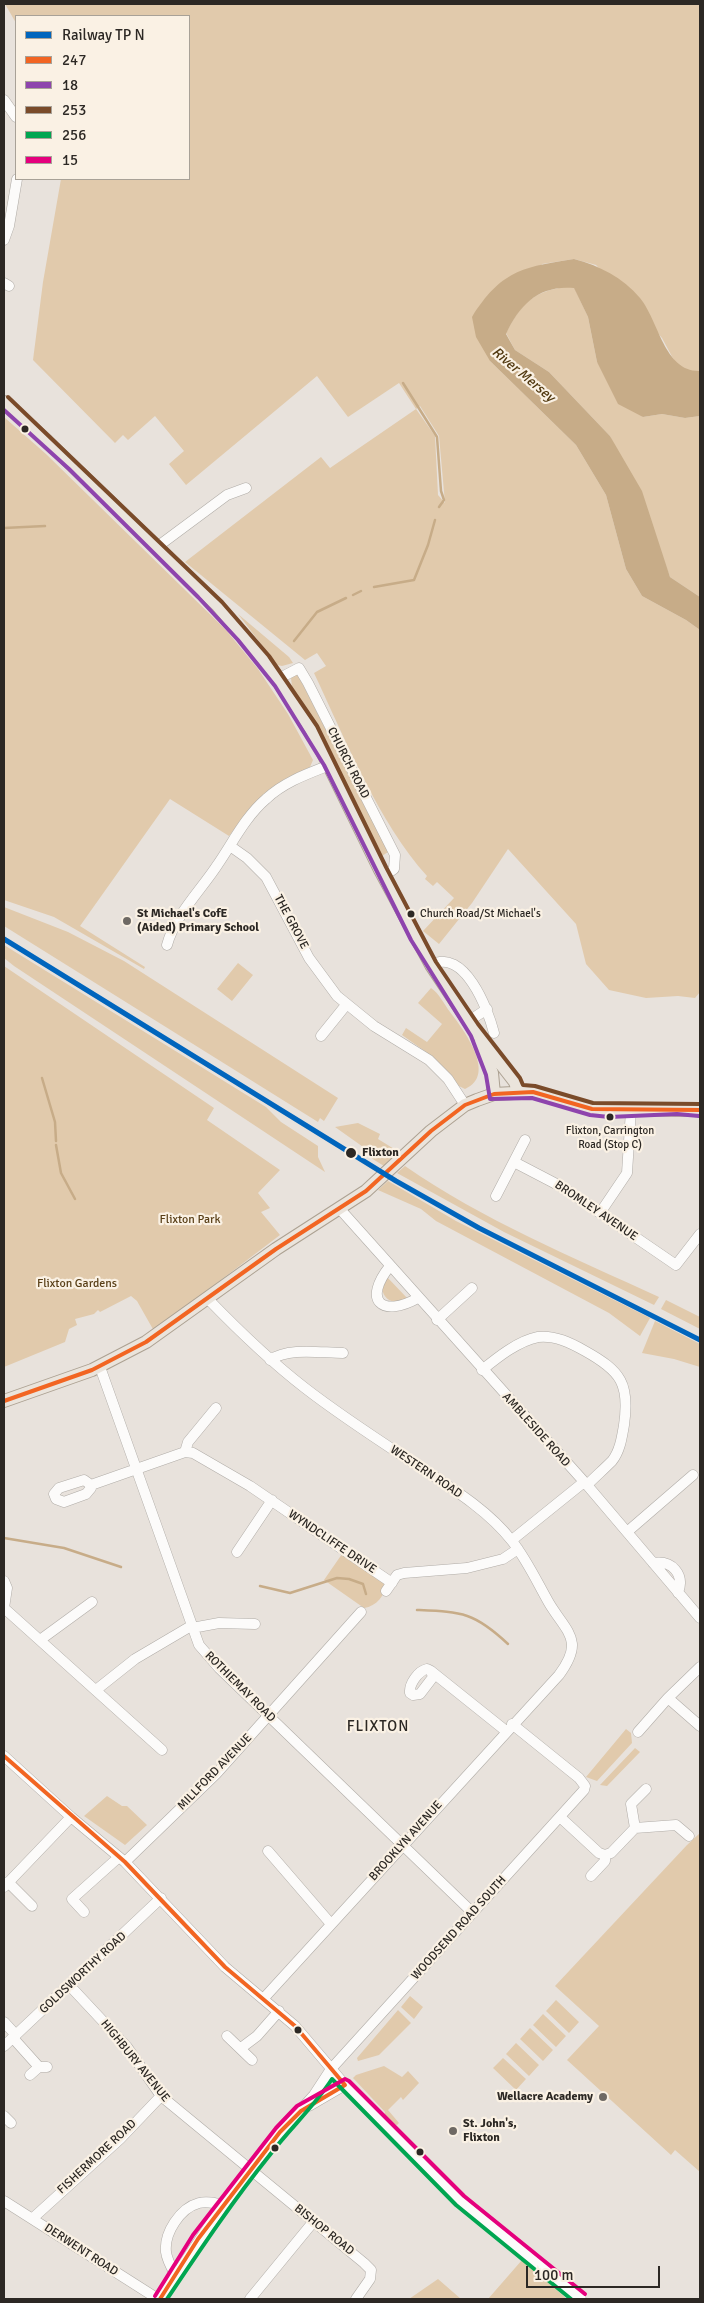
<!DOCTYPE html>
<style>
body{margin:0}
#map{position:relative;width:704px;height:2303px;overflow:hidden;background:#e8e2dc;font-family:Signika,sans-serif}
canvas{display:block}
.frame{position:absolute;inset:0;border:5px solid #2c2824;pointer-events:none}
.legend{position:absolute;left:15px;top:15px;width:175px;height:165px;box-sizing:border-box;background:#faf1e4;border:1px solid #a8a197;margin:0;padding:6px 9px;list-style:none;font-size:15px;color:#2c2824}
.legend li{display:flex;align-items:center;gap:10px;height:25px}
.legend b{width:25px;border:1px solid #a8a197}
.scale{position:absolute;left:526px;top:2266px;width:134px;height:22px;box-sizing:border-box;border:2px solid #2c2824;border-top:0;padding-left:6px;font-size:15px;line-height:18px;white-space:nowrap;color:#2c2824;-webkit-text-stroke:4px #faf1e4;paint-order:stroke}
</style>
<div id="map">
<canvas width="704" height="2303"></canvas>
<div class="frame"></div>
<ul class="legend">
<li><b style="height:6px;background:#0065bd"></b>Railway TP N</li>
<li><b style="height:6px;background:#f26522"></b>247</li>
<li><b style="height:6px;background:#8e44ad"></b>18</li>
<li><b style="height:6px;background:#7a4b2a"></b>253</li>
<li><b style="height:6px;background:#00a651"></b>256</li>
<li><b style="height:6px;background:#e5007d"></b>15</li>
</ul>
<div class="scale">100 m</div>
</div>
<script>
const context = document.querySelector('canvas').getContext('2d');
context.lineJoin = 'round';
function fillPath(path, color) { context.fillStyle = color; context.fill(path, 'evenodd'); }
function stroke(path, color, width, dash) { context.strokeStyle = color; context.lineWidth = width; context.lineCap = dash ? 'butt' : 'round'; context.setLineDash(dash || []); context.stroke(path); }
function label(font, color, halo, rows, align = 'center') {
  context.font = font + ' Signika,sans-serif'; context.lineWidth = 4.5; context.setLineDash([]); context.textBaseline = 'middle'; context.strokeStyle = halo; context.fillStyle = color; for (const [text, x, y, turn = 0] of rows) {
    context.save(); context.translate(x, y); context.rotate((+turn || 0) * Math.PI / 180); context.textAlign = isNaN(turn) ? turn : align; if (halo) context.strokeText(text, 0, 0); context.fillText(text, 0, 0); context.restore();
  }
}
fillPath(new Path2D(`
 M5 4H700V371H689L676 364 662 338 596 265 574 259 542 264 490 361 576 445 606 495 626 569 642 596 686 620 700 630V992L695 998 678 996 646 998 609 990 586 964 576 924 508 849 472 903 439 944 423 931 454 898 437 882 433 886 425 879 427 876C379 823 345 739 314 673L326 666 317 653 305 660 185 562 321 457 330 468 416 409 399 383 348 417 317 376 186 485 169 464 184 451 155 416 128 440 123 435 115 443 33 360 43 282 61 179H189V16H16V23ZM420 406 439 436 445 503 438 495 435 436 416 409Z
 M565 287H574L588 317 597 362 643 417 662 414 685 418 700 416V597L670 577 657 543 610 436 549 372 515 350 506 333C521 304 532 292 565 287Z
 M4 417 46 454 226 630 258 669 288 714 313 760 310 767 283 780 252 806 229 836 170 799 80 926 145 967 144 969 54 917 4 900Z
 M238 614 289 657 293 663 282 666 277 665Z
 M295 675H298L388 852 382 856 309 714 292 687 291 678Z
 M4 907 68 932 124 961 338 1098 324 1121 320 1118 318 1122 4 926Z
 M4 945 266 1107 281 1122 318 1146V1157L325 1172 14 966 4 958Z
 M238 963 253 975 232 1001 217 989Z
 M4 966 214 1108 207 1120 280 1170 258 1193 270 1208 261 1212 280 1235 154 1331 137 1301 131 1296 100 1312 98 1310 94 1314 75 1319 77 1325 69 1329 65 1342 4 1367Z
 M431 988C439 993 444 1004 450 1012 463 1029 498 1075 465 1089L459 1086 426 1052 402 1035 406 1028 427 1042 442 1024 418 1003Z
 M358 1123 380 1134 378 1139 399 1152 384 1166 363 1153 366 1149 335 1127Z
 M405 1166C483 1220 572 1257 659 1297L654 1305 504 1232 397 1173Z
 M388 1181 456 1221 650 1318 640 1336 609 1313 436 1221 421 1209 378 1190Z
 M387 1277 408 1299C396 1305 384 1302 382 1288Z
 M666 1300 700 1317V1329L661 1309Z
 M655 1321 700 1344V1367L674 1359 642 1353Z
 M342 1554 387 1584C384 1596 377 1606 364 1608L324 1580Z
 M626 1729 631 1733 632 1743 597 1781 586 1777Z
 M635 1748 640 1752 607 1786 600 1785Z
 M107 1796 122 1806H127L147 1825 125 1845 84 1816Z
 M700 1833V2172L675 2150 671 2155 567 2060 599 2026 555 1986 687 1845Z
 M410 1996 423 2007 414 2019 401 2007Z
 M556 2000 579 2022 569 2033 546 2011Z
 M398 2010 411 2023 379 2055 358 2061 357 2058Z
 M543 2014 566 2036 556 2047 533 2025Z
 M530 2028 553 2050 543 2061 520 2039Z
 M516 2043 539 2065 529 2076 506 2054Z
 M503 2058 526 2079 516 2090 493 2068Z
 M384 2066 402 2077 408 2071 419 2083 403 2100 401 2097 388 2110 399 2123 397 2125 392 2124 384 2116 385 2112 353 2078 356 2075Z
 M522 2260 567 2299H488Z
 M438 2279 461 2299H409Z`), '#e1caac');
fillPath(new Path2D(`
 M574 259C600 266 622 277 640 298 659 321 664 372 700 371V416L685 418 662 414 643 417 618 404 597 362 588 317 574 288C539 285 520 304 506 334L515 350 549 372 610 436 642 491 670 577 700 597V630L686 620 642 596 626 569 606 495 576 445 490 361 476 337 472 317C501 271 522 267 574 259Z`), '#c7ac88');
stroke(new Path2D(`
 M403 383 437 437 441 491 444 500 439 507
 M4 528 45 526
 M374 587 414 580 428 545 435 520
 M353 595 361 591
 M294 641 317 612 346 598
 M42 1078 55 1122 56 1141
 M56 1145 61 1173 75 1199
 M4 1538 64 1548 121 1567
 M260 1586 290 1593 337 1578 349 1579 363 1584 366 1594
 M417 1610C462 1612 474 1612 508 1644`), '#c7ac88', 2.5);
const minor = new Path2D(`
 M4 100 16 117
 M4 240 9 226 17 179
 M4 283 9 286
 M157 547 227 495 246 488
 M278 679 299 668 308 683 395 855 394 869 384 876
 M230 846 247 858 266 877 309 958 337 996 374 1026 429 1060 448 1079 465 1105
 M167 945C175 915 202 889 218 864 233 842 246 816 266 799 284 782 307 774 330 765
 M431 965C464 947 488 1009 494 1033
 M469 1021 487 1009
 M321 1036 346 1005
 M514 1162 562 1187 676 1265 700 1234
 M496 1196 525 1140
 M339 1208 587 1485 700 1618
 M600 1213 627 1173 631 1110
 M390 1266C362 1301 382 1318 418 1298
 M208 1299C239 1331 270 1361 305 1388 341 1416 380 1441 418 1466 450 1487 488 1510 512 1541 527 1560 537 1582 549 1603 567 1633 585 1640 559 1675L264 1998
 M437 1320 472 1288
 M270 1360C289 1347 321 1353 343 1353
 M100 1367 199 1645 219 1668 473 1913
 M482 1370C498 1357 518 1341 538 1337 555 1335 571 1343 585 1351 621 1371 630 1384 624 1425 622 1437 620 1451 612 1461 604 1469 595 1477 587 1485
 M185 1452 188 1442 216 1408
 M84 1480 91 1485V1488L86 1494 64 1502 56 1499 54 1494 59 1488Z
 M91 1485 185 1452 193 1453 250 1486 392 1583
 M627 1532 693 1475
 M512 1540 584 1482
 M237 1552 272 1500
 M653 1563C672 1560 685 1574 678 1593
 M4 1581 7 1588 4 1608
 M386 1591 397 1575 404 1573 467 1568 503 1559 518 1549
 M4 1608 162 1750
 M192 1628 219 1623 255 1624
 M40 1640 92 1602
 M431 1671 433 1677 420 1694 413 1695 410 1693C409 1684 418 1671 427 1669L431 1671 506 1731
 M96 1690 135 1659 191 1626
 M668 1698 700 1726
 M638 1732 668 1698 700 1667
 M4 1756 71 1817 125 1862 225 1967 295 2026 345 2085 431 2173 460 2201 581 2299
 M560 1817 599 1853 605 1855
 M635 1828 631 1804 646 1789
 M268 1851 331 1924
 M125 1862 216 1774 361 1612
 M591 1876 605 1861V1855L611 1853 635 1828 676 1825 689 1836
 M8 1882 32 1906
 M4 1887 71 1817
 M84 1912 72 1899 119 1857
 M70 1986 127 2047 161 2096 364 2263 371 2270 370 2279 356 2299
 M4 2022 16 2035
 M227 2036 252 2060
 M13 2038 39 2067
 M4 2046 161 1898
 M241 2048 257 2036 279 2011
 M30 2075 39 2067H47
 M309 2106 345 2085
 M4 2116 11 2123
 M4 2201 158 2299
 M33 2218 120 2139 161 2096
 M175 2274C171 2267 167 2260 166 2252 164 2233 180 2208 199 2203 207 2201 215 2203 223 2205
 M160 2299 223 2205 265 2150 314 2095 331 2069 584 1790 585 1786 579 1778 512 1724
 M250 2299 314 2221`);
const major = new Path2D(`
 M4 402 47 441 218 606 264 660 311 729 380 870 431 965 473 1028 515 1082 518 1091
 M480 1044 492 1073 494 1094
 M4 1401 92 1370 146 1342 276 1249 366 1191 431 1131 465 1105 477 1100 494 1094 533 1092 592 1109 700 1110`);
stroke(minor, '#b0aca7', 11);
stroke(major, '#aca192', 14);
stroke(minor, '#fcfbfa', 10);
stroke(major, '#eae4dc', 12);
stroke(new Path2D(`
 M4 1401 92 1370 146 1342 276 1249 366 1191 431 1131 465 1105 494 1094 533 1092 592 1109 700 1110
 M4 1756 125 1862 225 1967 295 2026 345 2085 301 2111 280 2132 198 2239 160 2299`), '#f26522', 4);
stroke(new Path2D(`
 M4 410 69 469 198 597 238 640 275 686 324 765 411 940 471 1036 486 1075 490 1099 532 1098 590 1115 609 1117 677 1114 699 1116`), '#8e44ad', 4);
stroke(new Path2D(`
 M8 397 222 602 269 656 317 726 386 867 436 962 478 1024 520 1078 523 1085 535 1086 593 1103 700 1104`), '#7a4b2a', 4);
stroke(new Path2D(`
 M167 2299C200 2250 232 2202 269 2156 289 2129 314 2107 332 2079L456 2205 571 2299`), '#00a651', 4);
stroke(new Path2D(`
 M155 2296 193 2235 276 2128 297 2106 345 2079 349 2081 464 2196 585 2294`), '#e5007d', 4);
stroke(new Path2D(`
 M4 939 396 1181 479 1228 700 1340`), '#0065bd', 5);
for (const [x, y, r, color] of [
 [25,429,4.5,"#2c2824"],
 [411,914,4.5,"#2c2824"],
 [127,921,5,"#6e6964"],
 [610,1117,4.5,"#2c2824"],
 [351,1153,6,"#2c2824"],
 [298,2030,4.5,"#2c2824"],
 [603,2097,5,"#6e6964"],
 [453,2131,5,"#6e6964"],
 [275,2148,4.5,"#2c2824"],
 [420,2152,4.5,"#2c2824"]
]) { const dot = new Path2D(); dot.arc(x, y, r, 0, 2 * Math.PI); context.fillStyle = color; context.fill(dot); stroke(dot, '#faf1e4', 2); }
label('11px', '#2c2824', '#faf1e4', [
 ["Church Road/St Michael's",420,914],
 ["Flixton, Carrington",610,1131,"center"],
 ["Road (Stop C)",610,1145,"center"]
], 'left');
label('12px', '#2c2824', '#faf1e4', [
 ["CHURCH ROAD",348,763,63],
 ["THE GROVE",291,922,62],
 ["BROMLEY AVENUE",596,1211,34],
 ["AMBLESIDE ROAD",536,1430,48],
 ["WESTERN ROAD",426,1472,34],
 ["WYNDCLIFFE DRIVE",332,1542,34],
 ["ROTHIEMAY ROAD",240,1687,45],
 ["MILLFORD AVENUE",215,1772,-46],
 ["BROOKLYN AVENUE",406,1841,-48],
 ["WOODSEND ROAD SOUTH",459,1928,-48],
 ["GOLDSWORTHY ROAD",83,1973,-43],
 ["HIGHBURY AVENUE",135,2061,51],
 ["FISHERMORE ROAD",97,2157,-43],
 ["BISHOP ROAD",324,2230,39],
 ["DERWENT ROAD",81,2250,33]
]);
label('bold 12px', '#2c2824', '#faf1e4', [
 ["St Michael's CofE",137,914],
 ["(Aided) Primary School",137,928],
 ["Wellacre Academy",593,2097,"right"],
 ["St. John's,",463,2124],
 ["Flixton",463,2138]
], 'left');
label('bold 12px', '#2c2824', '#faf1e4', [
 ["Flixton",362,1153]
], 'left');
label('12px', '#593f17', '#faf1e4', [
 ["Flixton Park",190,1220],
 ["Flixton Gardens",77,1284]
]);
label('italic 14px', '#51380f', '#faf1e4', [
 ["River Mersey",523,375,40]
]);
context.letterSpacing = '1px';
label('15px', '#2c2824', '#faf1e4', [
 ["FLIXTON",378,1727]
]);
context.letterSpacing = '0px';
</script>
